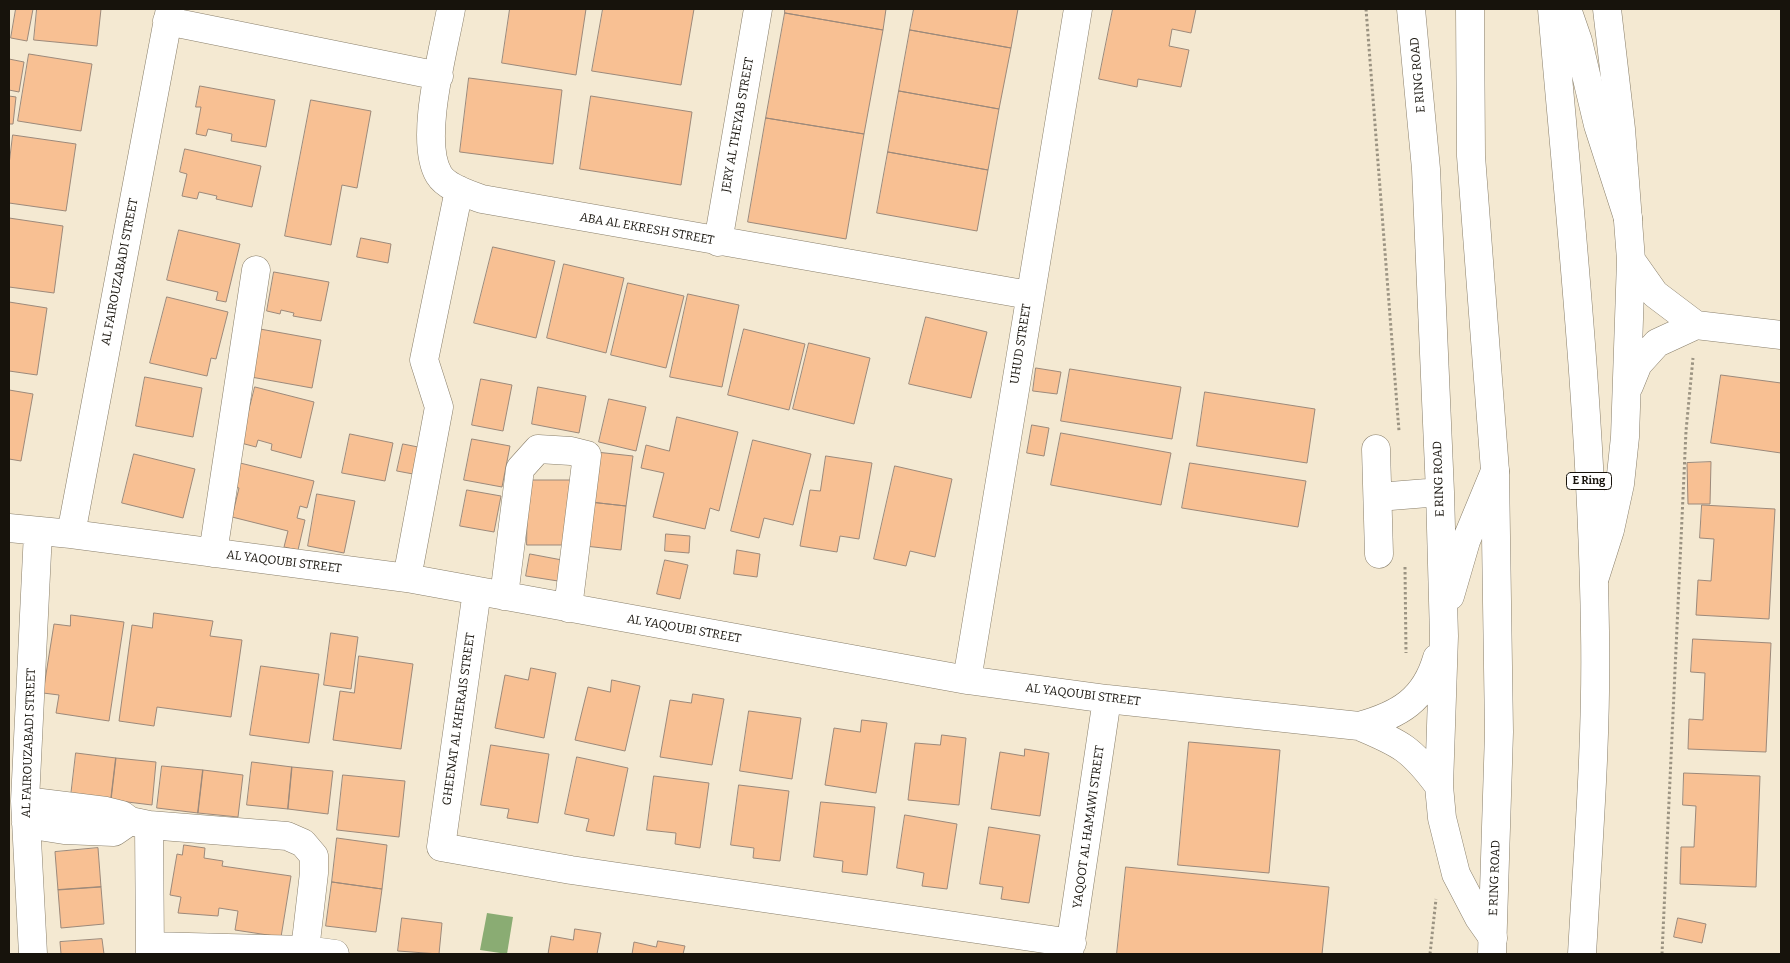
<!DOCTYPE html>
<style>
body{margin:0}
#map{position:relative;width:1790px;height:963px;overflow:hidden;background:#f4e9d2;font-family:Bitter,serif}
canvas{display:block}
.frame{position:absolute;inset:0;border:10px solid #17130c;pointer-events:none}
</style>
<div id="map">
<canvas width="1790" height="963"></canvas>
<div class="frame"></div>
</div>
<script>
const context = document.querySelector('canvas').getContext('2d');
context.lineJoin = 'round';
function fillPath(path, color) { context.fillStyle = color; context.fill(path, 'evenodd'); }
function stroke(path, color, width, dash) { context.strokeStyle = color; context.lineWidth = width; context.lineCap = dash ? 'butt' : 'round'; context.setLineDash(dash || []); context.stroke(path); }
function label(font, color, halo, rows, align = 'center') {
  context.font = font + ' Bitter,serif'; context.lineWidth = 4; context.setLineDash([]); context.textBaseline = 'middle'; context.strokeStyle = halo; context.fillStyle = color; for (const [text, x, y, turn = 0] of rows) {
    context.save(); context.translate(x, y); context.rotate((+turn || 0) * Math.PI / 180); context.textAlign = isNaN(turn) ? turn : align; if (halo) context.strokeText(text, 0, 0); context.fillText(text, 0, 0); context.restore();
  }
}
fillPath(new Path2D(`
 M487 913 513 917 507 954 480 950Z`), '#8aac73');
const building = new Path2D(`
 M16 9H33L27 41 11 38Z
 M37 9H101L97 46 34 40Z
 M510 9H586L576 75 502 63Z
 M603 9H694L681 85 592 71Z
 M785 9H886L883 30 785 13Z
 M914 9H1018L1011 48 910 30Z
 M1113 9H1196L1191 33 1172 29 1169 46 1189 50 1181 87 1138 79 1137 87 1099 79Z
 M785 13 883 30 864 134 766 118Z
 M910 30 1011 48 999 109 899 91Z
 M29 54 92 64 81 131 18 121Z
 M9 59 24 62 19 92 9 90Z
 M469 78 562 90 553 164 460 152Z
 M200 86 275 100 266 147 231 141 232 134 208 129 206 136 196 134 201 107H196Z
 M899 91 999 109 988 170 888 152Z
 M9 96 16 97 13 124H9Z
 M591 96 692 112 681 185 580 169Z
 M311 100 371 111 357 188 342 185 331 245 285 236Z
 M766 118 864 134 846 239 748 222Z
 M13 135 76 144 66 211 9 203V165Z
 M185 149 261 166 252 207 216 199 217 196 199 192 197 199 182 196 187 174 180 172Z
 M888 152 988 170 977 231 877 213Z
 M9 218 63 226 54 293 9 287Z
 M179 230 240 244 226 302 216 300 218 292 167 280Z
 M361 238 391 244 388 263 357 257Z
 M493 247 555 261 536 338 474 323Z
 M564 264 624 278 606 353 547 338Z
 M274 272 329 282 321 321 293 316 294 313 281 310 280 314 267 311Z
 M628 283 684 296 666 368 611 355Z
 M688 294 739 305 722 387 670 377Z
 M167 297 228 312 216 359 211 358 207 376 150 363Z
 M9 302 47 308 37 375 9 371Z
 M926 317 987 332 971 398 909 384Z
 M260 329 321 340 312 388 251 377Z
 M744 329 805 344 789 410 728 395Z
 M809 343 870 358 854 424 793 409Z
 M1036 368 1061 372 1057 394 1033 391Z
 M1070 369 1181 387 1172 439 1061 421Z
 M1721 375 1781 383V453L1711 443Z
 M145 377 202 388 193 437 136 426Z
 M481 379 512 385 503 431 472 425Z
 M255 387 314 402 301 458 271 450 272 444 258 440 256 447 241 443Z
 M538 387 586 396 579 433 532 424Z
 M9 390 33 394 21 461 9 459Z
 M1205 392 1315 409 1307 463 1197 446Z
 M609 399 646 407 636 451 599 442Z
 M677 417 738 432 719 511 710 508 705 529 653 517 664 473 641 468 646 445 669 451Z
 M1032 425 1049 428 1044 456 1027 453Z
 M1061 433 1171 453 1161 505 1051 485Z
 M350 434 393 443 385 481 342 473Z
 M472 439 510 446 502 487 464 480Z
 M753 440 811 454 793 525 764 518 759 538 731 531Z
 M403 444 418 447 413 474 397 471Z
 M596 452 633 456 626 506 590 502Z
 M134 454 195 469 183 518 122 503Z
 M826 456 872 463 859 539 840 536 837 552 800 546 810 490 820 491Z
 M236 462 314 481 307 508 300 506 297 518 305 520 298 550 284 547 288 531 232 517 239 488 230 486Z
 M1711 462 1710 504H1688L1687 463Z
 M1190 463 1306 481 1298 527 1182 508Z
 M895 466 952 479 935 557 910 551 906 566 874 559Z
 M528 480H570L569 545H527Z
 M467 490 501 496 494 532 460 526Z
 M317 494 355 501 344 553 308 546Z
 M590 502 626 506 621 550 585 546Z
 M1702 505 1775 509 1769 619 1696 615 1698 580 1711 581 1714 539 1700 538Z
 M666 534 690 536 689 553 665 551Z
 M737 550 760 554 757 577 734 574Z
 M530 554 562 560 558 581 526 576Z
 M665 560 688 565 680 599 657 594Z
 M154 613 213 621 210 636 242 640 231 717 157 707 154 726 119 721 132 625 152 628Z
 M71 615 124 622 109 721 56 713 59 695 43 693 54 624 70 626Z
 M331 633 358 637 351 689 324 685Z
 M1693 639 1771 643 1766 752 1688 749 1689 719 1703 720 1705 673 1691 672Z
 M359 656 413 664 401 749 333 740 340 691 354 693Z
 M261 666 319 674 309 743 250 735Z
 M531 668 556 673 544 738 495 728 505 675 528 680Z
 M612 680 640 686 625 751 575 740 588 687 610 692Z
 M693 694 724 699 712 765 660 757 670 700 691 703Z
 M749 711 801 718 792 779 740 771Z
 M862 720 887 723 876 793 825 785 834 728 860 732Z
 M942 735 966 738 959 805 908 800 915 743 940 745Z
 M1189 742 1280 750 1269 873 1178 865Z
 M491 745 549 754 538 823 507 818 509 809 481 805Z
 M1025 749 1049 753 1040 816 991 809 1000 752 1024 756Z
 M76 753 116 758 111 800 71 796Z
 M577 757 628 768 614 836 586 831 589 819 565 814Z
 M116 758 156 762 152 805 111 800Z
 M252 762 292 767 288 809 247 805Z
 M162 766 203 770 198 813 157 808Z
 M292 767 333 771 328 814 288 809Z
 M203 770 243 775 238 817 198 813Z
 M1684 773 1760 776 1756 887 1680 884 1681 847H1694L1696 806 1683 805Z
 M343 775 405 781 399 837 337 830Z
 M654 776 709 783 700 848 675 844 676 833 647 830Z
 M739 785 789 791 780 861 753 858 754 848 731 845Z
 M821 802 875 807 867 875 842 872 843 861 814 857Z
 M905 815 957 824 947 889 922 886 924 873 897 868Z
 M989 827 1040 835 1029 903 1001 899 1003 887 980 884Z
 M337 838 387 845 382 889 332 882Z
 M184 845 205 848 204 858 223 861 222 866 291 876 281 937 235 930 238 911 219 908 218 916 178 913 181 897 170 895 177 854 182 855Z
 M98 848 101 887 58 890 55 852Z
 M1126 867 1329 887 1322 954H1117Z
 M332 882 382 889 376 932 326 926Z
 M101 887 104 924 61 928 58 890Z
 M402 918 442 923 439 954 398 951Z
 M1678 918 1706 924 1702 943 1674 937Z
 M575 929 601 933 597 954H548L551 936 573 940Z
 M102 939 104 954H61L60 942Z
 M658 941 685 946 683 954H632L634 942 656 947Z`);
fillPath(building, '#f8c093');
stroke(building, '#9c897a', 1);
const minor = new Path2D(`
 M451 9C444 49 418 141 439 175 447 188 469 194 482 199L1029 295
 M1411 9 1426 169 1440 492 1444 636 1439 786 1442 818 1456 874 1479 918 1493 938
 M167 21 439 76
 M718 242 758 9
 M1631 260 1655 294 1696 325
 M1629 386 1638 364 1657 343 1696 325 1781 335
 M1376 449 1379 554
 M1378 497 1440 492
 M9 528 71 534 407 578 967 680 1107 699 1359 726C1400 743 1412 749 1439 786
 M71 534 170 9
 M213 553 256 270
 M1595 577 1610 530 1620 484 1625 437 1631 260 1621 129 1607 9
 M407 578 439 407 424 360 459 190
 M477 591 441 847 571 870 1072 943
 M504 596 520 469 538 449 571 451 587 455 568 608
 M1450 596 1466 541 1495 471
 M967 680 1078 9
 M1359 726C1399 715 1425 700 1437 658
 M25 801 106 811 122 815 130 821 149 825 287 836 303 843 314 856V873L305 950
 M26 824 64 830 114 832 130 821
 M149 825 150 954
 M150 946 305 950 335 954
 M33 954 25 801 38 532
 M1069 954 1107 699`);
const major = new Path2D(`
 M1470 9 1471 156 1495 471 1499 732 1492 954
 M1552 9C1570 216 1592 423 1595 631 1597 738 1588 847 1582 954
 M1567 9 1578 41 1598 125 1628 218`);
stroke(minor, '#897f6b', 29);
stroke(major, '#897f6b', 29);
stroke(new Path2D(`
 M1366 9 1399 431
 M1405 567 1406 653
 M1430 954 1436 899
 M1662 954 1686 431 1693 358`), '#9b9382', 3, [2.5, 2.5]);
stroke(minor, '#fff', 28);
stroke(major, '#fff', 28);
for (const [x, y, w] of [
 [1589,481,45]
]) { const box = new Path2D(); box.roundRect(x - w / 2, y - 8.5, w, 17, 4); context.fillStyle = '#fff'; context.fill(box); stroke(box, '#17130c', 1); }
label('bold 11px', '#17130c', null, [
 ["E Ring",1589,481]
]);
label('12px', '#17130c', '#fff', [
 ["E RING ROAD",1418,75,-95],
 ["JERY AL THEYAB STREET",738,125,-80],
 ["ABA AL EKRESH STREET",647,229,10],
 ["AL FAIROUZABADI STREET",120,272,-79],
 ["UHUD STREET",1021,344,-81],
 ["E RING ROAD",1439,479,-92],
 ["AL YAQOUBI STREET",284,562,7],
 ["AL YAQOUBI STREET",684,629,10],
 ["AL YAQOUBI STREET",1083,695,7],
 ["GHEENAT AL KHERAIS STREET",459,719,-82],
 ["AL FAIROUZABADI STREET",29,743,-88],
 ["YAQOOT AL HAMAWI STREET",1089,827,-82],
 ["E RING ROAD",1495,878,-88]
]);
</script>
